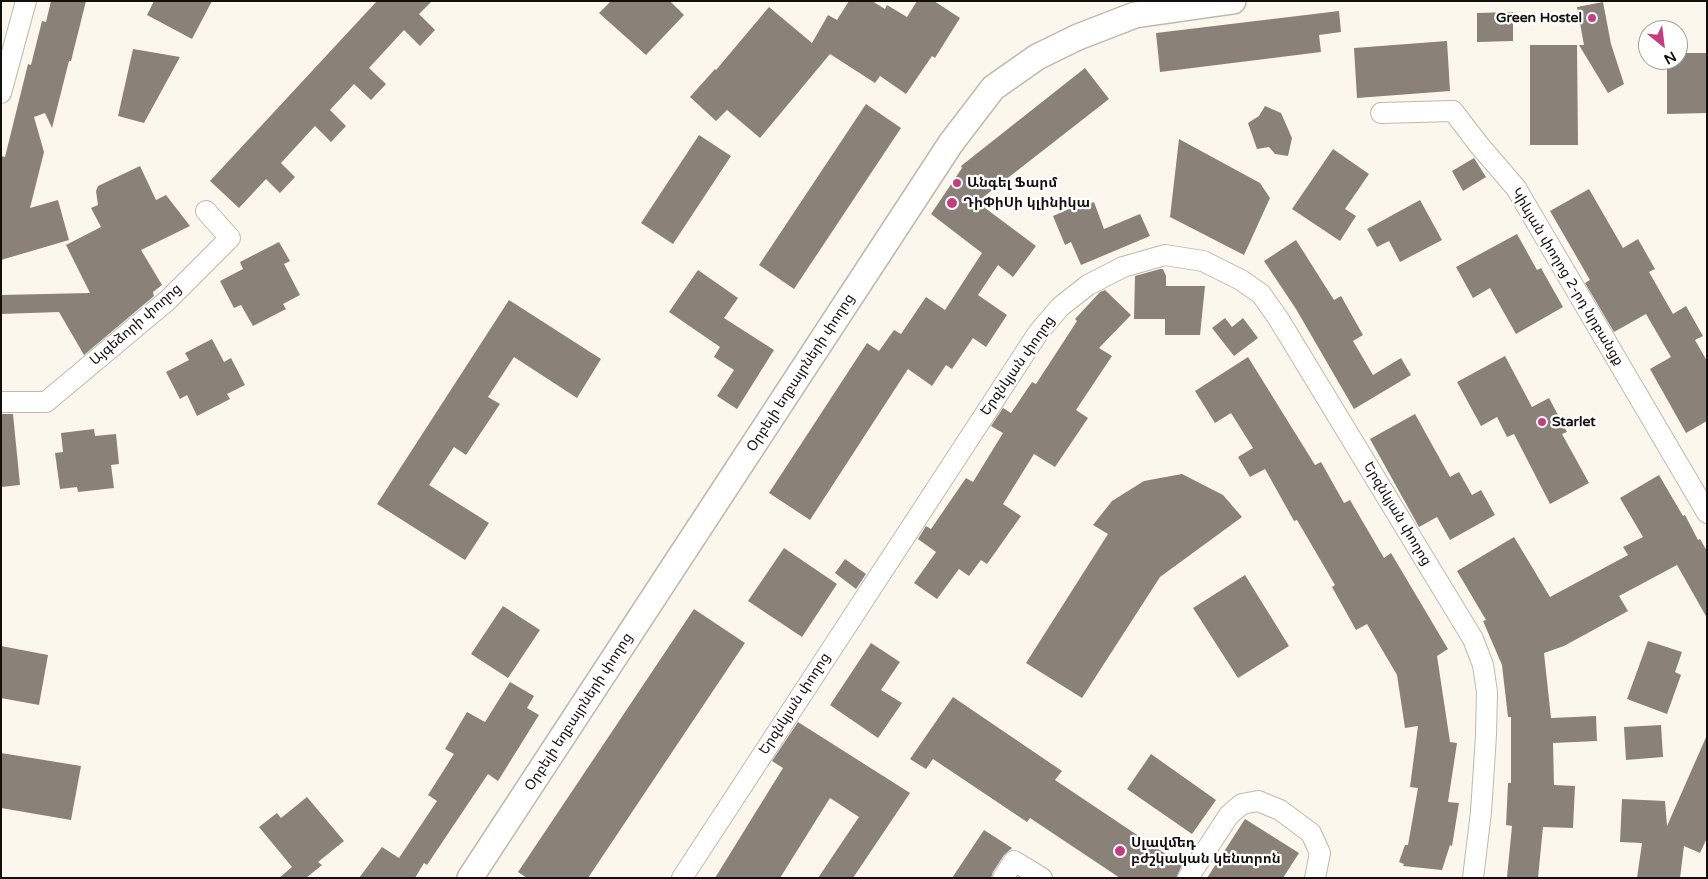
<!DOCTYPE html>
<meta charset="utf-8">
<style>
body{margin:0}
#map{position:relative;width:1708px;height:879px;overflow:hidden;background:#fcf7ec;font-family:"Varela Round",sans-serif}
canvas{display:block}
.frame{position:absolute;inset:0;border:2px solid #12100d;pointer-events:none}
.north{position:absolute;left:1638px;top:20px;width:50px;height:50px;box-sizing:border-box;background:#fff;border:1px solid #a09f9e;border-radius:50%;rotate:151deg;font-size:14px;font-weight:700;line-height:20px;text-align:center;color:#12100d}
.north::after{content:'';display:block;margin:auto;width:18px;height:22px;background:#c33d80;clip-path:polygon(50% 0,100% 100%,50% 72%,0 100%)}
</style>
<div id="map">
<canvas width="1708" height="879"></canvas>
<div class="frame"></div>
<div class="north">N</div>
</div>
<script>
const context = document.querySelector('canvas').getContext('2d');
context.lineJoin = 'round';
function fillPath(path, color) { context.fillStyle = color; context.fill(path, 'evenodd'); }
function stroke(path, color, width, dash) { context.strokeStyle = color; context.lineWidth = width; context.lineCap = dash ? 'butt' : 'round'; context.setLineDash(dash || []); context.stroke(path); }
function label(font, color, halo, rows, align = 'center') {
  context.font = font + ' "Varela Round","Noto Sans Armenian",sans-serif'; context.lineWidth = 4.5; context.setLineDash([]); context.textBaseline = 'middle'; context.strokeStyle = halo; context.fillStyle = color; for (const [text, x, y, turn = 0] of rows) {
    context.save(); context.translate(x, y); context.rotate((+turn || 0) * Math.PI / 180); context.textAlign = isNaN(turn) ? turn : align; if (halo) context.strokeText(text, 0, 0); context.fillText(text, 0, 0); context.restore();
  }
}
fillPath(new Path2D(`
 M51 1H86L71 61H69L52 128 45 113 34 117 44 152 30 208 58 200 69 240 1 260V156L5 157 28 64 31 65 42 21 46 22Z
 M154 1H212L192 39 147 15Z
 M377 1H432L419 14 435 30 420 46 404 30 369 68 386 84 371 100 354 84 330 110 346 126 331 142 315 126 281 163 295 177 280 193 266 179 239 208 210 181Z
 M611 1H670L684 15 646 55 599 13Z
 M849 1H872L885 9 887 5 907 17 917 1H934L960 18 935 58 932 56 906 94 880 76 875 83 830 54 760 138 727 110 716 121 690 97 715 69 716 70 769 7 812 43 828 15 837 20Z
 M1603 2 1611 44 1624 84 1608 93 1579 45H1584L1577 7Z
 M1339 11 1341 32 1319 35 1321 52 1160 72 1156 33Z
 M1513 12V41L1477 42V13Z
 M1447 41 1450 91 1357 98 1354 48Z
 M1530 45H1577L1578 145H1530Z
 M133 49 180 57 144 123 118 116Z
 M1678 53H1707V113L1667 114V60H1678Z
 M1085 68 1109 99 977 202 1036 246 1013 277 998 265 978 295 1007 315 986 347 973 338 952 369 946 365 932 386 908 369 810 520 769 493 867 343 879 351 894 330 901 334 926 297 945 310 982 253 931 214 962 168 961 166Z
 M866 104 901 128 794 289 759 265Z
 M1265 106 1281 113 1292 138 1288 156 1275 154 1269 147 1257 149 1248 123 1259 116Z
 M699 135 731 156 673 244 641 223Z
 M1179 139 1260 183 1270 198 1244 255 1170 217Z
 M1333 149 1369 174 1345 209 1356 216 1340 241 1292 209Z
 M1474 158 1486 177 1463 191 1452 171Z
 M140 166 156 200 166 195 190 226 141 250 162 285 153 292 154 296 84 355 59 312 1 314V295L90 293 66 245 101 227 91 208 98 205 96 191 98 186Z
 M1589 189 1623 248 1638 239 1655 269 1649 272 1673 314 1686 306 1703 336 1695 340 1707 361V421L1686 433 1650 369 1671 357 1646 314 1614 332 1585 283 1590 280 1550 211Z
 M1420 200 1442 240 1400 262 1389 241 1377 247 1367 229Z
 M1094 202 1104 229 1140 214 1150 236 1081 265 1071 242 1065 245 1053 216 1076 206 1077 209Z
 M1517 234 1537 270 1541 268 1563 307 1516 334 1490 288 1473 298 1456 267Z
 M1296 240 1334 300 1341 296 1363 335 1353 341 1373 375 1401 358 1411 375 1354 409 1296 309 1264 261Z
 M279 242 290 261 284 264 300 295 283 304 286 309 253 326 241 305 234 308 220 281 243 269 240 262Z
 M1160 269H1163L1166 276V286H1205L1200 335H1165V319H1134L1135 276Z
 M698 270 738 298 724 318 774 350 737 409 717 396 734 370 714 357 720 347 669 312Z
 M1105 290 1131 315 1099 348 1112 356 1076 410 1088 418 1055 467 1034 454 1003 504 1021 516 987 564 981 560 969 576 959 569 937 599 914 583 936 552 918 539 926 526 931 529 966 478 973 482 1003 433 991 426 1003 408 1011 413 1032 382 1036 384 1077 321 1075 319 1100 292Z
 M509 300 601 359 577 398 514 357 488 397 500 404 466 455 454 447 429 485 489 523 465 560 377 504Z
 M1225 318 1232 327 1243 318 1258 338 1234 356 1212 328Z
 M212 339 224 362 231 358 245 385 227 394 230 399 197 416 187 395 180 399 166 372 189 360 185 353Z
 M1505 356 1532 407 1549 398 1567 432 1562 434 1589 483 1550 504 1514 434 1507 437 1497 417 1481 426 1457 382Z
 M1248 357 1315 465 1321 462 1344 503 1350 500 1384 558 1391 553 1448 649 1437 656 1450 742 1457 743 1448 802 1459 803 1452 846 1450 845 1442 870 1403 866 1404 864 1399 862 1405 845H1408L1418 788 1410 787 1418 726 1405 728 1397 675 1367 624 1356 630 1332 587 1335 585 1297 520 1294 521 1265 469 1250 477 1238 457 1253 448 1231 413 1215 423 1195 391Z
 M1 414H13L20 485 1 487Z
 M1415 414 1450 477 1459 472 1472 495 1481 490 1495 515 1450 540 1437 517 1419 527 1370 439Z
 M94 429 95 436 116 434 119 464 111 465 114 488 78 492 77 487 60 489 55 453 63 452 61 433Z
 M1182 474 1223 495 1242 517 1160 577 1082 698 1026 663 1108 534 1093 525 1112 501 1144 481Z
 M1659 475 1683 516 1685 515 1698 540 1700 539 1707 551V618L1677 565 1619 596 1628 611 1564 646 1544 653 1551 718 1596 716 1597 741 1553 743 1554 785 1575 786 1573 828 1543 827 1538 878 1507 877 1512 826 1506 825 1508 783H1511V717H1508L1502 665 1483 621 1486 620 1457 571 1514 537 1550 597 1628 555 1623 547 1643 537 1620 498Z
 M784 548 837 584 802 637 748 601Z
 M845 559 866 574 856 589 835 573Z
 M1245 575 1289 646 1238 678 1193 608Z
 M503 606 540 630 508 678 471 654Z
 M694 609 745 643 588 878H527L518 872Z
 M1648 641 1682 652 1675 672 1681 675 1667 714 1627 699Z
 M871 643 900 662 881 690 902 703 878 738 830 705Z
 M1 646 48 655 39 705 1 698Z
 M510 682 534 696 527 708 539 715 498 781 488 774 427 865 424 863 415 878H359L382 847 399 858 437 801 428 795 454 754 445 749 467 712 485 722Z
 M953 697 1062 771 1055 780 1182 865 1176 878H1120L1030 818 1027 822 933 759 926 769 910 759Z
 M798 722 910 793 853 878H818L859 817 830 798 780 878H715L783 768 772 761Z
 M1661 725 1663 757 1626 760 1624 727Z
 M1707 735V838L1700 853 1684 846 1680 878H1637L1642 843 1620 842 1622 799 1665 801 1667 826Z
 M1 753 81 766 71 820 1 808Z
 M1151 754 1216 800 1192 834 1127 789Z
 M307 797 344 841 318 862 322 865 306 878H279L292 867 259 827 277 813 281 818Z
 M1245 819 1299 853 1283 878H1207Z
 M984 830 1012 848 1004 855 993 872 991 878H952Z`), '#8a8179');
const minor = new Path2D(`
 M1 93 26 1
 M1381 113 1453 111 1479 145 1516 188 1707 513
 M1 402H46L168 300 230 238 206 211
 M682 878 1038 333 1060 307 1088 285 1123 267 1165 255 1203 261 1241 280 1261 294 1278 318 1473 639 1483 665 1487 692 1486 735 1481 812 1473 878
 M1003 878 1014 861 1042 878
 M1188 878 1229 815 1242 804 1258 801 1280 810 1311 833 1320 853 1315 878`);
const tertiary = new Path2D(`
 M470 878 951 143 993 88 1037 57 1078 37 1135 15 1233 1`);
stroke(minor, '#beb9ae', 22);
stroke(tertiary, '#beb9ae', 28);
stroke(minor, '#fff', 20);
stroke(tertiary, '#fff', 25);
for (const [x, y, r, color] of [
 [1592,18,5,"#c33d80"],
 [957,183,5,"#c33d80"],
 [952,203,6,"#c33d80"],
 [1542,422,5,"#c33d80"],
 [1120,851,6,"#c33d80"]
]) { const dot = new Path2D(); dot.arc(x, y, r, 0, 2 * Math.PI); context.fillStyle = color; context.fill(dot); stroke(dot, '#fff', 2); }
label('bold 14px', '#12100d', '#fff', [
 ["Green Hostel",1582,18,"right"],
 ["Անգել Ֆարմ",967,183],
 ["ԴիՓիՍի կլինիկա",963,203],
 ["Starlet",1552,422],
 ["Սլավմեդ",1131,843],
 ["բժշկական կենտրոն",1131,859]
], 'left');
label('14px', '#12100d', '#fff', [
 ["Կիևյան փողոց 2-րդ նրբանցք",1567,277,59],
 ["Այգեձորի փողոց",136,325,-41],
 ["Երզնկյան փողոց",1018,366,-55],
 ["Օրբելի եղբայրների փողոց",801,373,-57],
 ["Երզնկյան փողոց",1397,514,59],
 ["Երզնկյան փողոց",795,704,-57],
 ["Օրբելի եղբայրների փողոց",579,712,-57]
]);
</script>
